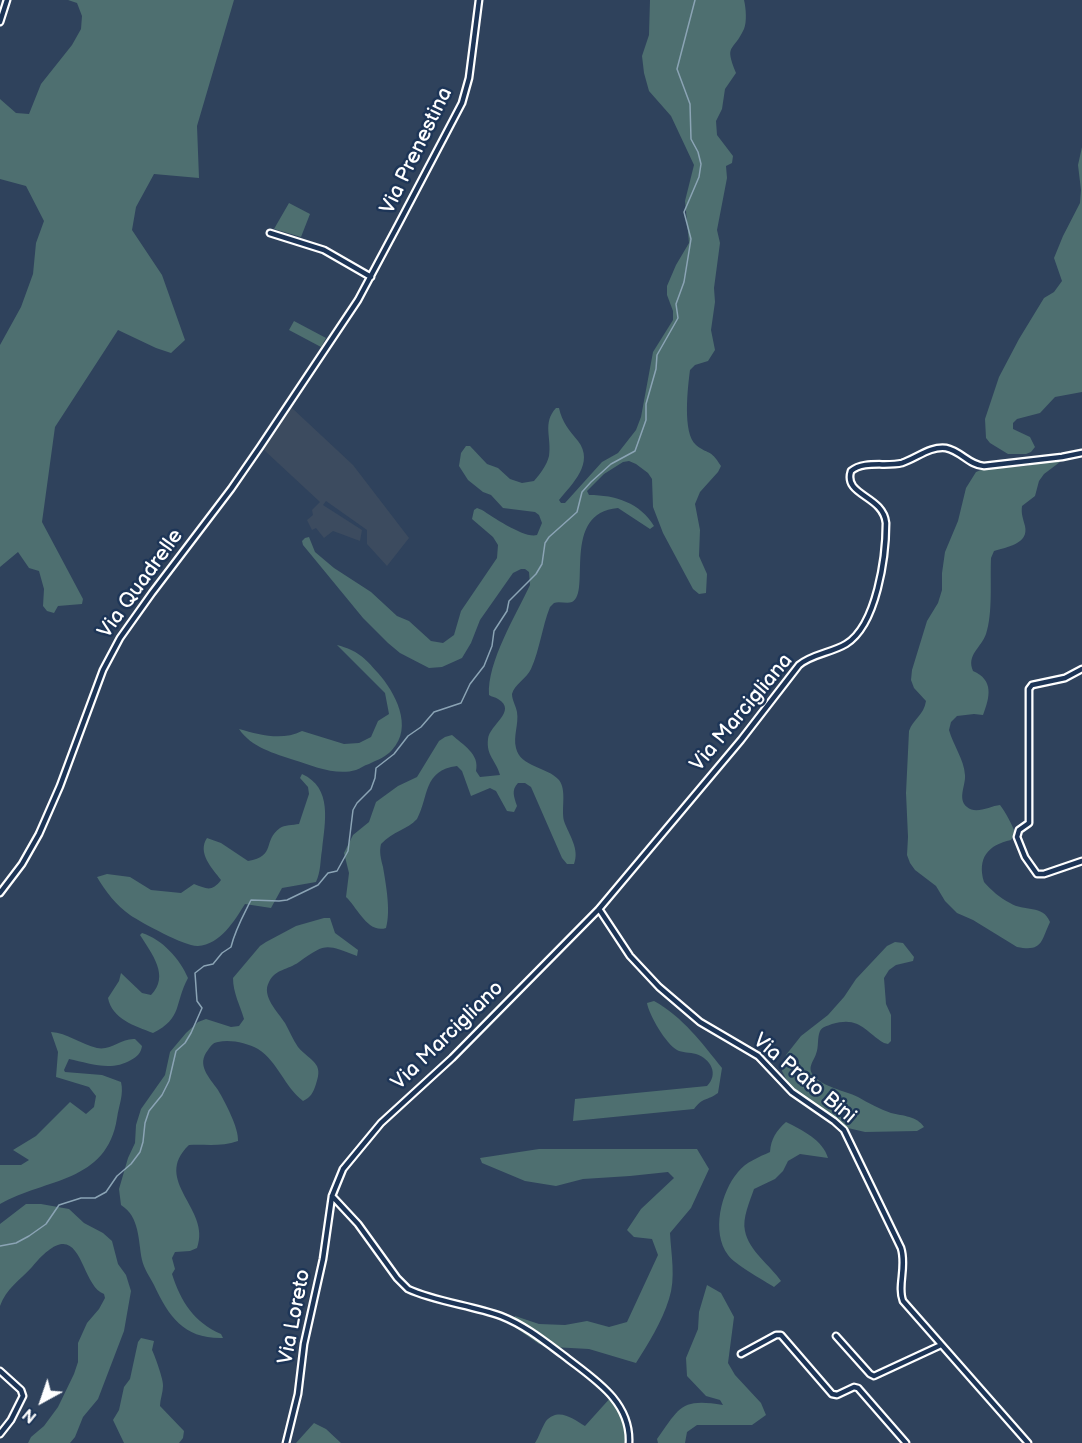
<!DOCTYPE html>
<style>
body{margin:0}
#map{position:relative;width:1082px;height:1443px;overflow:hidden;background:#2f425c;font-family:"Balsamiq Sans",sans-serif}
canvas{display:block}
.north{position:absolute;left:12px;top:1371px;width:60px;height:60px;-webkit-text-stroke:4px #1d3557;paint-order:stroke;rotate:220deg;font-size:16px;font-weight:700;line-height:24px;text-align:center;color:#fff}
.north::after{content:'';display:block;margin:auto;width:21px;height:27px;background:#fff;clip-path:polygon(50% 0,100% 100%,50% 72%,0 100%)}
</style>
<div id="map">
<canvas width="1082" height="1443"></canvas>
<div class="north">N</div>
</div>
<script>
const context = document.querySelector('canvas').getContext('2d');
context.lineJoin = 'round';
function fillPath(path, color) { context.fillStyle = color; context.fill(path, 'evenodd'); }
function stroke(path, color, width, dash) { context.strokeStyle = color; context.lineWidth = width; context.lineCap = dash ? 'butt' : 'round'; context.setLineDash(dash || []); context.stroke(path); }
function label(font, color, halo, rows, align = 'center') {
  context.font = font + ' "Balsamiq Sans",sans-serif'; context.lineWidth = 5; context.setLineDash([]); context.textBaseline = 'middle'; context.strokeStyle = halo; context.fillStyle = color; for (const [text, x, y, turn = 0] of rows) {
    context.save(); context.translate(x, y); context.rotate((+turn || 0) * Math.PI / 180); context.textAlign = isNaN(turn) ? turn : align; if (halo) context.strokeText(text, 0, 0); context.fillText(text, 0, 0); context.restore();
  }
}
fillPath(new Path2D(`
 M291 403 292 408 353 465 409 538 387 566 367 544V530L326 501 323 505 362 530 360 541 333 531 324 538 316 528 312 530 307 520 313 515 312 510 320 502 264 450 266 443Z`), '#3c4b5f');
fillPath(new Path2D(`
 M68 0H234L197 126 199 178 154 174 136 207 132 230 162 275 185 340 171 353 156 348 118 330 55 427 42 522 83 599 82 604 58 606 54 613 47 611 43 606 44 589 39 571 29 568 18 552 0 567V345L21 307 33 274 36 243 44 221 26 186 0 179V99L16 113 29 114 41 84 72 45 81 29 82 16 77 3Z
 M650 0H744C746 8 747 22 744 29 733 53 724 43 736 73L725 89 722 109 716 121 717 135 733 156 732 163 726 166 727 178 717 230 720 243 714 288 715 302 711 330 715 350 708 361 695 365 690 370C688 386 682 433 696 445 708 455 710 448 721 466L718 472 700 492 695 504 700 530 699 556 707 574 706 593 699 594 693 589 663 533 653 507 652 479 648 473 636 464 629 461 623 462 604 474 587 491 589 495C616 495 640 503 654 526L650 529 618 508C560 513 592 593 572 602 567 604 559 601 554 603L550 607C542 627 540 649 531 669 527 678 514 685 512 694 512 700 516 706 517 712 519 724 513 736 516 748 520 767 548 767 559 780 567 790 561 809 564 821 569 835 580 849 574 864H567L562 858 531 787 525 783H518C511 790 514 797 517 806L514 812 507 811 496 791 490 788 471 796 462 771 457 766C423 770 429 797 417 819 407 830 393 831 381 844 379 852 381 859 383 867 386 885 391 911 386 928 368 934 357 907 346 897L349 873 344 853 353 835 369 822 376 802 398 786 417 777 439 741 445 737 452 735C463 745 480 754 476 771L480 777 500 775C496 760 486 756 488 739 489 725 518 711 498 699 495 697 492 697 489 695 487 662 516 615 530 585L529 572 525 569H521L513 573 480 620 471 643 462 658 442 667 429 668 400 653 388 643 363 618 303 545 302 541 305 538 309 537 315 552 334 568 371 592 397 616 409 621 431 641 443 643 454 635 461 611 497 558 498 545 493 537 472 519 474 510 477 508 482 510C493 517 525 539 537 535L542 523 539 515 535 512 503 508 491 495 483 492 468 480 459 466 461 453 466 446H470L487 464 498 468 510 479 522 483 534 481C540 474 547 465 549 456 552 438 542 423 556 408H559C562 422 569 430 578 441 595 463 572 484 559 500L561 503H565L602 462 618 453 636 430 641 417 653 352 673 320V311L667 295V286L676 265 689 243 685 201 694 165 671 116 649 91 644 73 642 56 649 35Z
 M1082 147V392L1055 397 1040 413 1017 419 1013 423V429L1030 437 1035 447 1031 452 1026 454H1008L990 443 986 438 985 419 999 377 1019 339 1044 298 1054 292 1062 281 1054 258 1063 236 1080 203 1081 190 1078 165Z
 M289 203 310 214 301 237 274 229Z
 M294 321 326 338 321 347 289 330Z
 M1052 461 1060 462 1044 474 1039 481 1035 496 1022 506C1021 514 1023 518 1025 526 1029 544 1007 547 994 551L991 558C990 581 993 613 986 634 981 648 966 655 973 671 994 680 990 697 983 715L974 714 957 716 951 722 949 730C953 745 964 759 965 775 966 785 957 799 967 807 976 815 990 806 1000 805 1005 811 1013 826 1015 833L1011 840C988 845 977 858 984 882 991 890 1000 898 1010 903 1024 912 1043 904 1050 922 1041 941 1043 952 1017 947L973 920 957 913 945 901 936 886 915 870 910 863 907 855 908 837 906 793 909 731C913 719 924 715 926 701L914 688 911 680 912 670 927 621 938 603 942 590V573L945 552 958 521 966 488 976 472 983 469 1025 466Z
 M337 645C358 651 363 656 378 673 395 692 414 727 392 750 386 757 377 760 369 764 364 765 360 769 356 770 336 776 313 766 294 760 274 753 252 748 239 729 260 735 282 741 302 731L344 744 359 743 371 737 378 721 389 714 385 693Z
 M302 774C333 788 325 822 322 850 320 862 321 871 316 882L282 888 271 908 245 904C235 920 220 945 198 946 186 947 142 923 130 915 117 906 105 891 97 877L107 874 130 877 151 890 181 893 194 884C207 889 212 892 221 880 212 868 197 853 207 838L221 843 248 861C277 856 262 841 280 828 284 825 293 825 299 824L309 794 308 787 300 778Z
 M324 918H330L335 933 358 950 357 956C326 945 327 942 299 962 288 970 275 969 269 982 261 996 278 1012 285 1023 289 1030 293 1040 298 1047 311 1062 324 1062 316 1084 313 1093 311 1097 303 1101 284 1086 278 1062 258 1049 247 1043 230 1039 218 1042 212 1043 211 1046 208 1050 196 1065 209 1077 218 1090 225 1102 239 1128 238 1141 222 1147 205 1144 189 1145 151 1181 212 1209 197 1248L190 1251 175 1252 172 1258 175 1269 172 1274C181 1302 194 1322 221 1334L223 1338C184 1339 169 1317 154 1285 150 1277 144 1269 142 1260 138 1240 140 1217 121 1205L119 1189 128 1158 135 1143 136 1125 141 1109 165 1075 170 1052 186 1033 198 1022 206 1019 231 1027 239 1026 244 1019C240 1005 233 993 233 978L260 946 266 942 296 926Z
 M142 933C162 939 180 959 188 978 174 1004 183 1018 153 1033 135 1026 112 1019 108 998L119 981 121 973 142 993 151 995C170 976 152 954 140 935Z
 M895 942 903 943 914 957 913 961 896 965 889 970 884 978 886 1004 891 1015V1041L888 1044 884 1043C864 1031 860 1016 832 1024 827 1026 822 1027 820 1031 817 1038 819 1047 816 1054 814 1061 807 1067 813 1075 824 1088 844 1090 858 1097 868 1103 880 1109 891 1113 903 1116 917 1116 924 1127L917 1131 865 1132 848 1128 791 1088 782 1071 786 1055 801 1036 828 1015 844 997 856 979 887 946Z
 M654 1001C683 1017 702 1043 722 1068L718 1093C707 1101 703 1097 694 1109L573 1121 575 1099 707 1086C719 1074 711 1059 696 1054 690 1052 682 1053 677 1050 666 1044 649 1015 647 1003Z
 M51 1032C67 1033 81 1044 97 1048 111 1051 121 1038 135 1039L142 1046C141 1053 137 1057 131 1060 111 1072 89 1063 69 1059L64 1070 65 1072 102 1075 121 1082C124 1094 119 1105 117 1118 107 1183 46 1178 0 1204V1165H21L29 1160 13 1150 36 1136 70 1102 86 1114 94 1107 96 1096 89 1087 56 1077 58 1052Z
 M786 1122C802 1130 823 1140 828 1158L800 1154 788 1161 783 1171 775 1179 754 1189C750 1201 742 1218 745 1231 749 1251 770 1265 781 1281L774 1287C763 1280 734 1264 728 1255 711 1232 721 1192 738 1172 746 1162 759 1157 770 1152 771 1139 776 1131 786 1122Z
 M539 1149H697L709 1169 691 1208 670 1233C671 1254 676 1278 669 1299 662 1322 648 1344 636 1363L589 1349 552 1347 539 1344 516 1328 512 1321 515 1316 539 1324 565 1325 587 1321 609 1327 627 1322 658 1255 652 1239 634 1237 627 1230 641 1209 674 1178 668 1172 630 1176 583 1179 556 1186 525 1181 482 1163 480 1158Z
 M26 1204H41L69 1209 84 1223 103 1233 112 1241 118 1264 126 1275 131 1291 124 1331 98 1399 83 1417 75 1437 70 1443H28L31 1437 44 1426 58 1407 74 1374 78 1362V1343L87 1323 99 1309 105 1298 104 1294C78 1285 83 1206 32 1267 20 1280 6 1289 0 1306V1224Z
 M707 1285 721 1293 734 1317 728 1363 735 1375 761 1403 766 1415 752 1425H697L687 1432 685 1443H658L657 1439C680 1407 681 1398 723 1405L720 1400 706 1396 687 1376 686 1358 698 1329 699 1312Z
 M141 1338 154 1341 152 1350C155 1356 164 1381 163 1386 163 1393 160 1399 160 1406L184 1431 183 1438 179 1443H124L113 1420 119 1410 124 1387 130 1379 138 1342Z
 M612 1396 623 1413 629 1443H535C539 1437 542 1427 546 1421 559 1407 573 1419 585 1426Z
 M314 1423 326 1429 341 1443H296Z`), '#4e6f70');
stroke(new Path2D(`
 M0 1246 16 1243 29 1236 46 1224 59 1205 81 1198H95L106 1192 117 1176 131 1164 140 1152 143 1142 145 1123 149 1111 162 1095 169 1081 176 1051 185 1043 191 1033 202 1008 197 1001 195 973 204 966 213 964 222 953 231 947C235 930 243 916 251 900L279 901 287 900 318 885 328 873 337 871 348 851 353 810 357 803 371 789 375 778 376 768 394 754 408 736 421 727 434 712 461 703 470 684 484 666 492 646 494 631 507 611 509 601 536 574 542 564 545 543 549 537 577 512 582 492 591 482 611 464 635 451 646 420V404L656 369 657 355 678 318 676 304 684 282 691 239 684 212 699 177 701 164 698 152 691 139 690 104 677 69 695 0`), '#8ba4b5', 1.5);
const minor = new Path2D(`
 M0 22 7 0
 M270 233 324 250 371 277
 M1082 669 1065 678 1032 685 1029 689V823L1019 830 1017 837 1025 857 1037 874H1044L1082 861
 M0 893 22 864 39 834 60 786 103 670 120 638 152 593 231 489 260 447 358 300 398 225 462 103 469 78 479 0
 M599 909 630 956 659 987 700 1022 758 1056 792 1092 834 1121 844 1130 901 1248C907 1267 897 1286 903 1301L1028 1443
 M332 1196 358 1224 397 1278 408 1289C436 1302 471 1305 501 1316 524 1325 543 1340 563 1355 592 1378 631 1400 629 1443
 M836 1336 870 1374 874 1376 941 1345
 M741 1354 776 1335H781L832 1394 837 1395 854 1387 858 1388 906 1443
 M0 1371 21 1390 23 1396 11 1420 0 1434
 M286 1443 298 1394 304 1344 323 1259 332 1196 343 1169 381 1123 452 1058 599 909 741 740 799 665C812 654 831 653 846 644 877 625 886 556 886 523 883 495 843 496 851 471 864 460 886 467 902 463 917 458 930 446 946 448 961 451 969 465 984 466L1062 457 1082 453`);
stroke(minor, '#fff', 9);
stroke(minor, '#1d3557', 4.5);
label('21px', '#fff', '#1d3557', [
 ["Via Prenestina",417,151,-64],
 ["Via Quadrelle",141,584,-54],
 ["Via Marcigliana",742,713,-50],
 ["Via Marcigliano",448,1036,-44],
 ["Via Prato Bini",804,1079,40],
 ["Via Loreto",295,1317,-79]
]);
</script>
